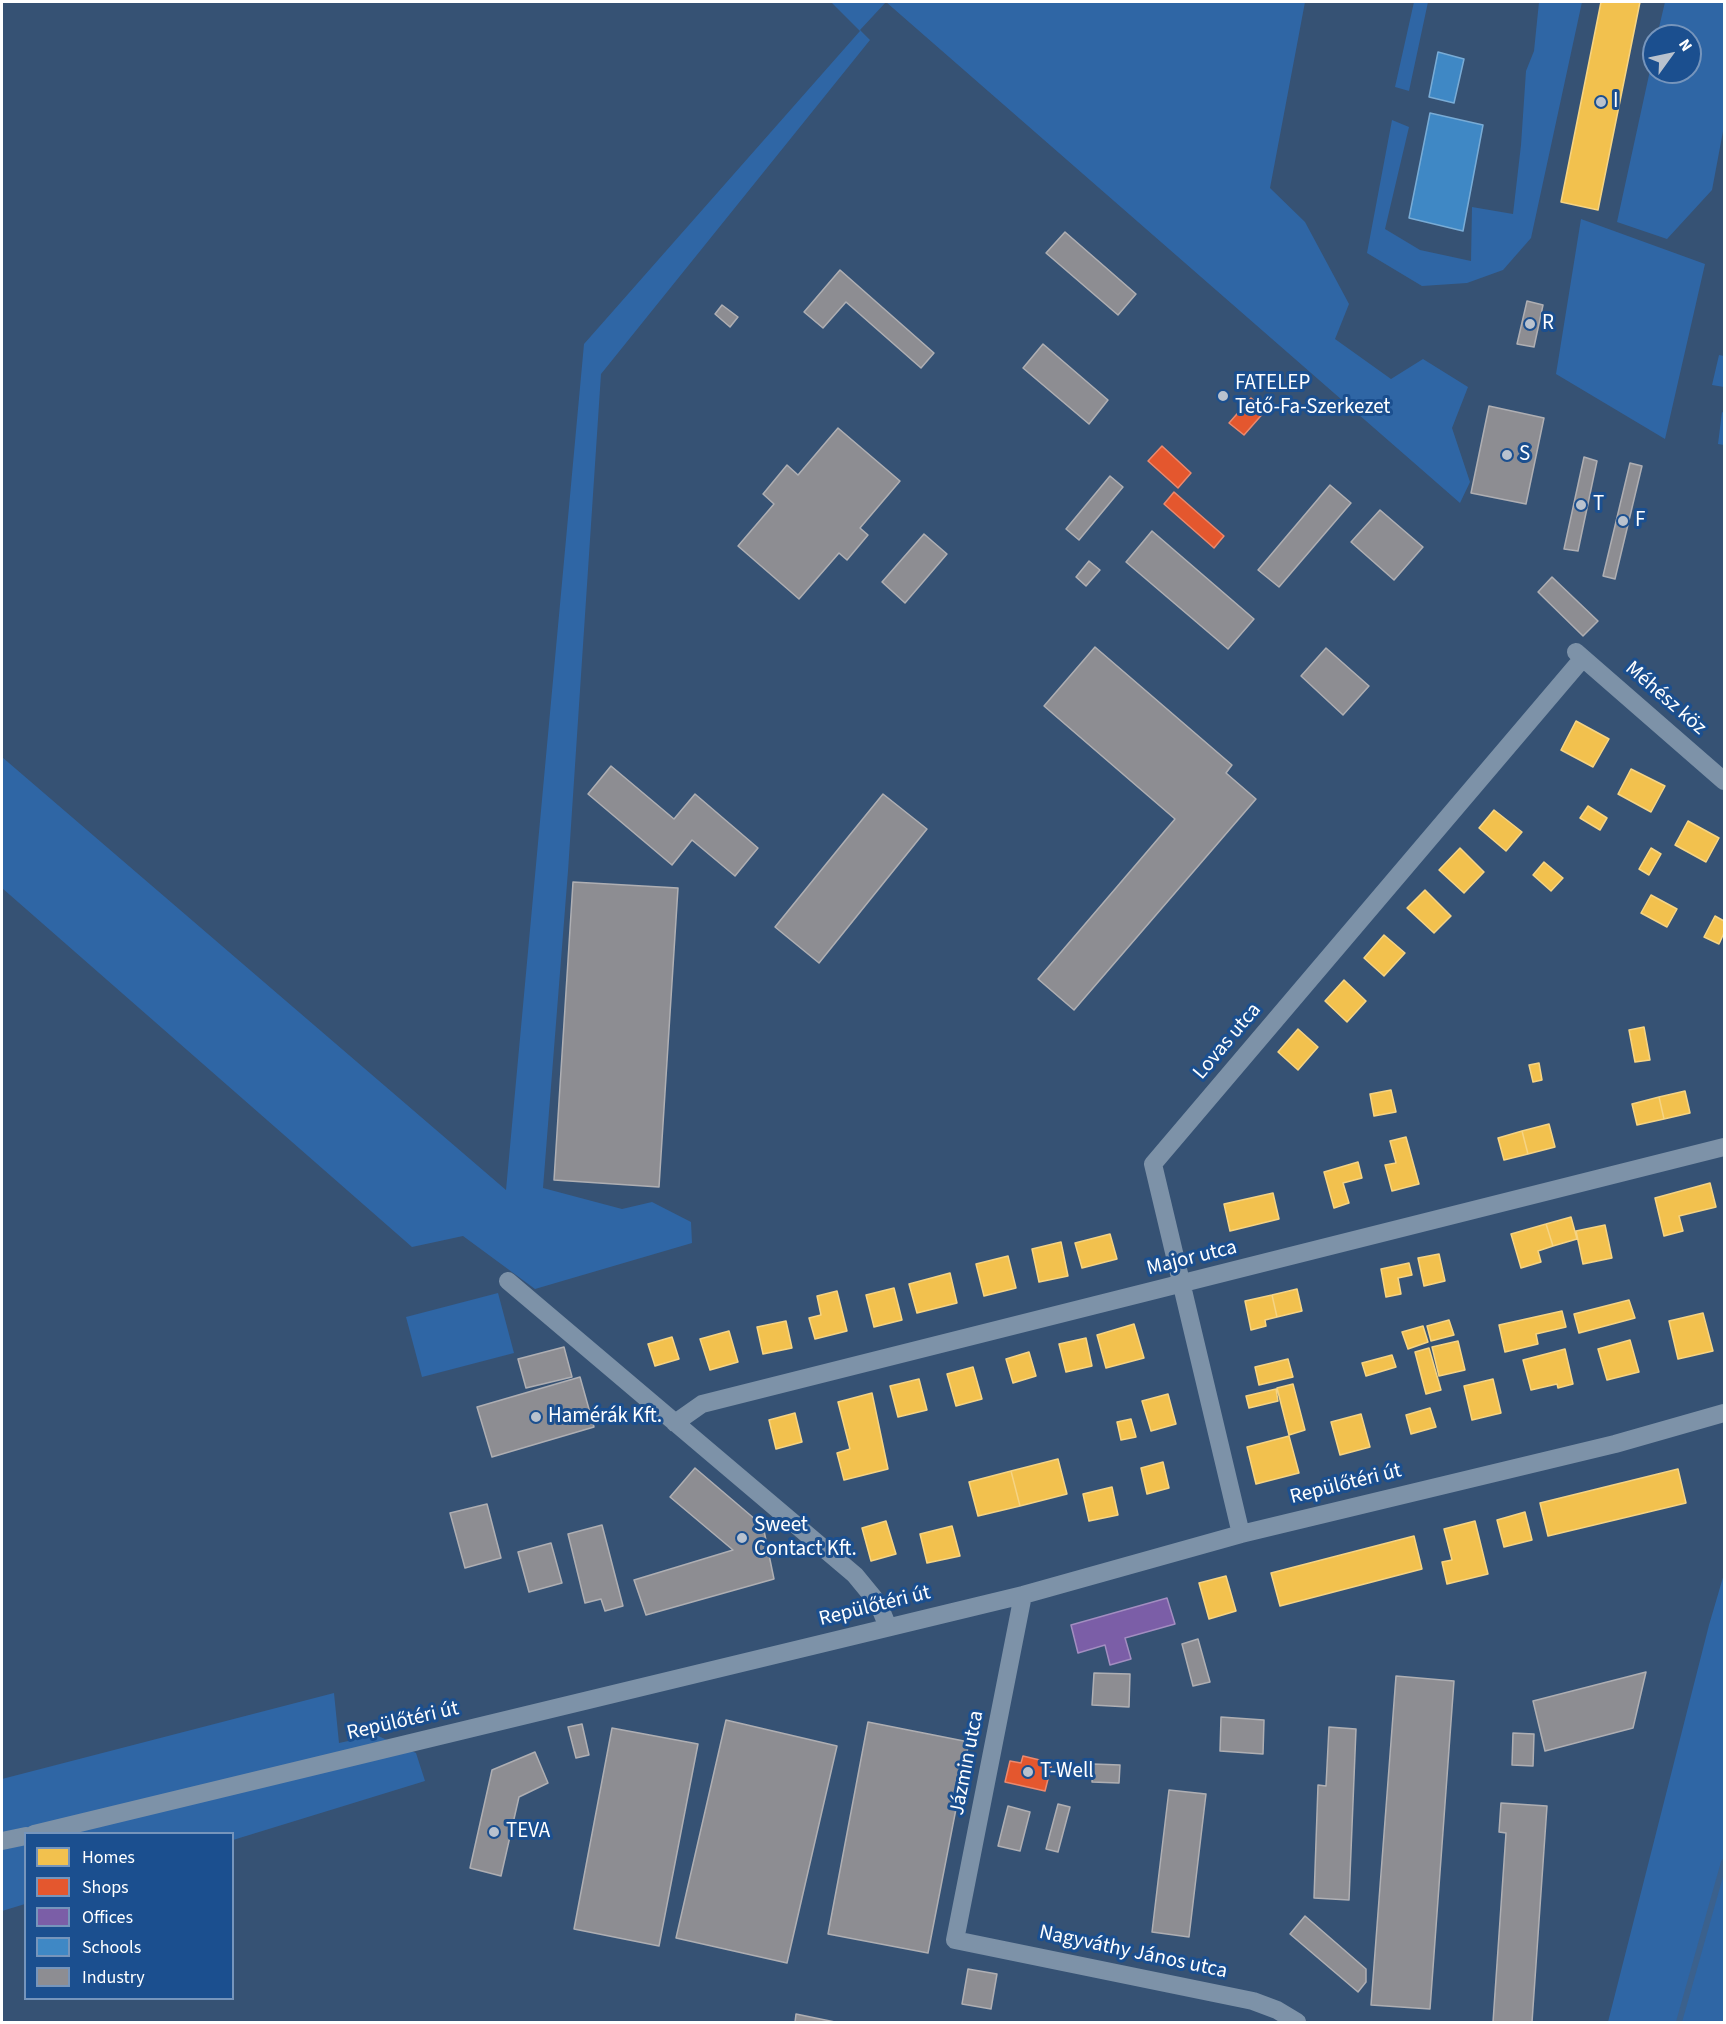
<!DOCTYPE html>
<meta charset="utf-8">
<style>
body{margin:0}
#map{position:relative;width:1726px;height:2024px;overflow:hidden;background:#365274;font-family:"Source Sans 3",sans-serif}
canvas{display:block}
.frame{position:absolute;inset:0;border:3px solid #fff;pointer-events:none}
.legend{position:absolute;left:24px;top:1832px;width:210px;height:168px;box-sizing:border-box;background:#1b4f8f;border:2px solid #7695bc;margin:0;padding:8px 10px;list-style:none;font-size:18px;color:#fff}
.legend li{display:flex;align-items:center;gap:12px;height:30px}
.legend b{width:30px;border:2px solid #7695bc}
.north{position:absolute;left:1642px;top:24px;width:60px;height:60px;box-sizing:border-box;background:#1b4f8f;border:2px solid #7695bc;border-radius:50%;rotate:57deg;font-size:16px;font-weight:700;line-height:24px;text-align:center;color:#fff}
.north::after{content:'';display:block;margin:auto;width:21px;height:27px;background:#b9c2ce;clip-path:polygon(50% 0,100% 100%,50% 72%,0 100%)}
</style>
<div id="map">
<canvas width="1726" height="2024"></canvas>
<div class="frame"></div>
<ul class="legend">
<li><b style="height:16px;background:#f2c14e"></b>Homes</li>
<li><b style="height:16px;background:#e4572e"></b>Shops</li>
<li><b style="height:16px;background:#7b5ea7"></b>Offices</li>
<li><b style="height:16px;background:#3f88c5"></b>Schools</li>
<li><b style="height:16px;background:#8d8d92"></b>Industry</li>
</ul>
<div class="north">N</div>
</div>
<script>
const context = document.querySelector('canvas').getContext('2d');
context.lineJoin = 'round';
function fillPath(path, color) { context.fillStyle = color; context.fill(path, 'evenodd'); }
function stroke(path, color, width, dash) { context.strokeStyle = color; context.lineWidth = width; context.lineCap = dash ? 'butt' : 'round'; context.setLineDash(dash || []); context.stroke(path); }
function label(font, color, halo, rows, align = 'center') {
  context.font = font + ' "Source Sans 3",sans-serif'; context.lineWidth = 6; context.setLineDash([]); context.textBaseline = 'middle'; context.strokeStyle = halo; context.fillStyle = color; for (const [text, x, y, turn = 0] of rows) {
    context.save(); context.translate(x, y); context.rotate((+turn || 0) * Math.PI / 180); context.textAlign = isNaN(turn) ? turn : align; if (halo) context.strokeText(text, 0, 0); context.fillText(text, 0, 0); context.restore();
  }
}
fillPath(new Path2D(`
 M831 2H886L860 30 870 40 601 374 568 871 543 1188 622 1209 652 1202 691 1222 692 1243 535 1289 463 1236 412 1247 2 888V757L506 1190 584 344 860 31Z
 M886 2H1305L1270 188 1305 222 1349 304 1335 339 1391 379 1423 359 1468 387 1452 428 1470 482 1460 503Z
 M1414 2H1428L1409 91 1395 87Z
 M1539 2H1582L1531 238 1503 270 1467 283 1422 286 1367 253 1392 120 1409 127 1385 229 1420 250 1471 261 1472 207 1513 214 1521 145 1526 71 1534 51Z
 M1665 2H1724V126L1712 190 1667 239 1617 222 1654 52V72H1690V36H1657Z
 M1581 219 1705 264 1665 439 1556 374Z
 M1719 355 1724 356V387L1712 385Z
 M1722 412 1724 413V445L1718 444Z
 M498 1293 514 1353 422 1377 406 1317Z
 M1724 1574V2022H1608L1709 1625Z
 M334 1693 339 1743 376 1735 416 1753 425 1781 233 1840 232 1834H26L25 1904 2 1911V1779Z`), '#2f66a5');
const homes = new Path2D(`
 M1601 2H1640L1598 210 1561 202Z
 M1576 721 1609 739 1593 767 1561 750Z
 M1631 769 1665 786 1651 812 1618 794Z
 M1588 806 1607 818 1600 830 1580 818Z
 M1494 810 1522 832 1506 851 1479 828Z
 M1688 821 1719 838 1706 862 1675 845Z
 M1460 848 1484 872 1464 893 1439 870Z
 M1651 848 1661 854 1649 875 1639 869Z
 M1544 862 1563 878 1551 891 1533 875Z
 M1425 890 1451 916 1434 933 1407 908Z
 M1651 895 1677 909 1667 927 1641 913Z
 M1715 916 1724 921V933L1719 944 1704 937Z
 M1384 935 1405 953 1384 976 1364 958Z
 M1344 980 1366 1001 1347 1022 1325 1001Z
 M1644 1027 1650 1060 1635 1062 1629 1030Z
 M1298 1029 1318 1047 1298 1070 1278 1052Z
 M1539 1063 1542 1080 1533 1082 1529 1065Z
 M1391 1090 1396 1112 1374 1116 1370 1094Z
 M1685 1091 1690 1113 1664 1119 1659 1097Z
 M1659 1097 1664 1119 1637 1125 1632 1104Z
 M1549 1124 1555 1147 1528 1154 1522 1131Z
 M1522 1131 1528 1154 1504 1160 1498 1138Z
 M1406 1137 1419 1184 1392 1191 1385 1165 1396 1163 1390 1141Z
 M1358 1162 1362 1178 1343 1183 1349 1203 1334 1208 1324 1172Z
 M1710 1183 1716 1207 1679 1216 1683 1231 1664 1236 1655 1198Z
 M1273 1193 1279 1219 1230 1231 1224 1204Z
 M1571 1217 1577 1239 1553 1246 1546 1224Z
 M1546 1224 1553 1246 1538 1251 1541 1262 1521 1268 1511 1234Z
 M1605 1225 1612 1258 1583 1264 1576 1231Z
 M1110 1234 1117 1259 1082 1268 1075 1243Z
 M1061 1242 1068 1276 1039 1282 1032 1249Z
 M1439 1254 1445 1281 1424 1286 1418 1258Z
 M1008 1256 1016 1288 984 1296 976 1264Z
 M1409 1263 1412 1275 1398 1278 1401 1294 1386 1297 1381 1269Z
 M950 1273 957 1303 917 1313 909 1284Z
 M894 1288 902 1320 874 1327 866 1295Z
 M1297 1289 1302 1311 1277 1317 1272 1295Z
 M837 1291 847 1331 815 1339 809 1318 821 1315 817 1296Z
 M1272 1295 1277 1317 1265 1320 1266 1326 1251 1330 1245 1301Z
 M1629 1300 1635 1318 1579 1333 1574 1314Z
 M1562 1311 1566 1327 1536 1334 1538 1344 1505 1352 1499 1325Z
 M1703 1313 1713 1351 1678 1359 1669 1321Z
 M1449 1320 1454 1335 1431 1341 1427 1326Z
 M786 1321 792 1348 763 1354 757 1327Z
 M1134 1324 1144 1358 1106 1368 1097 1335Z
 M1423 1326 1428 1342 1408 1349 1402 1332Z
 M729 1331 738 1362 710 1370 700 1339Z
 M672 1337 679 1359 655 1366 648 1344Z
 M1086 1338 1092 1366 1066 1372 1059 1344Z
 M1630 1340 1639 1372 1607 1380 1598 1349Z
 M1458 1341 1465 1370 1439 1376 1432 1347Z
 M1429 1348 1441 1390 1426 1394 1415 1352Z
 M1565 1349 1573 1384 1558 1388 1557 1384 1531 1390 1523 1360Z
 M1029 1352 1036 1376 1013 1383 1006 1359Z
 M1392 1355 1396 1367 1366 1376 1362 1363Z
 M1288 1359 1293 1377 1259 1385 1255 1367Z
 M973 1367 982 1399 956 1406 947 1374Z
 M919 1379 927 1410 898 1417 890 1386Z
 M1493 1379 1501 1413 1472 1420 1464 1386Z
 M1293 1384 1305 1430 1289 1435 1277 1388Z
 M1276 1389 1278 1401 1249 1408 1246 1396Z
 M872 1393 888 1469 844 1480 837 1453 850 1449 838 1402Z
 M1168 1394 1176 1424 1151 1431 1142 1401Z
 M1430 1408 1436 1427 1411 1434 1406 1415Z
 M795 1413 802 1442 776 1449 769 1420Z
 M1361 1414 1370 1447 1340 1455 1331 1422Z
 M1131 1419 1136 1437 1121 1440 1117 1422Z
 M1289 1436 1299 1473 1256 1484 1247 1447Z
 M1058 1459 1067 1494 1020 1506 1011 1471Z
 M1163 1462 1169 1488 1147 1494 1141 1468Z
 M1678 1469 1686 1503 1548 1536 1540 1503Z
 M1011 1471 1020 1506 978 1516 969 1482Z
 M1112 1487 1118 1515 1089 1521 1083 1494Z
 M1525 1512 1532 1540 1504 1547 1497 1520Z
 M886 1521 896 1554 871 1561 862 1528Z
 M1475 1521 1488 1574 1447 1584 1442 1562 1452 1560 1444 1529Z
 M952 1526 960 1556 927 1563 920 1534Z
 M1414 1536 1422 1569 1280 1606 1271 1573Z
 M1226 1576 1236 1611 1209 1619 1199 1583Z`);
fillPath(homes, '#f2c14e');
stroke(homes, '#f6d483', 1.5);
const shops = new Path2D(`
 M1251 398 1266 410 1244 435 1229 423Z
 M1162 446 1191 473 1178 488 1148 461Z
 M1174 492 1224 536 1214 548 1164 504Z
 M1023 1756 1052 1763 1045 1791 1005 1782 1010 1761 1021 1763Z`);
fillPath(shops, '#e4572e');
stroke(shops, '#ec896d', 1.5);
const offices = new Path2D(`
 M1167 1598 1175 1624 1125 1638 1131 1659 1110 1665 1105 1645 1078 1653 1071 1625Z`);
fillPath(offices, '#7b5ea7');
stroke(offices, '#a38ec1', 1.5);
const schools = new Path2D(`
 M1438 52 1464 59 1454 103 1429 97Z
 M1430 113 1483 125 1463 231 1409 218Z`);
fillPath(schools, '#3f88c5');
stroke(schools, '#79acd6', 1.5);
const industry = new Path2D(`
 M1065 232 1136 294 1118 315 1046 253Z
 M840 270 934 353 921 368 846 302 823 328 804 312Z
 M1527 301 1543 305 1534 347 1517 344Z
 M722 305 738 317 730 327 715 314Z
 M1043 344 1108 400 1089 424 1023 368Z
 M1489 406 1544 418 1526 504 1471 493Z
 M838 428 900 481 860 528 868 535 847 560 839 553 799 599 738 546 774 504 763 494 787 465 798 475Z
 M1584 457 1597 461 1578 551 1564 549Z
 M1630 463 1642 466 1615 579 1603 576Z
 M1110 476 1123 487 1079 540 1066 529Z
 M1330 485 1351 503 1279 587 1258 570Z
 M1380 510 1423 547 1394 580 1351 542Z
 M1152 531 1254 619 1228 649 1126 562Z
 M924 534 947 554 905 603 882 582Z
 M1089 561 1100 570 1086 586 1076 577Z
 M1552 577 1598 621 1583 636 1538 592Z
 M1095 647 1232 765 1226 773 1256 799 1074 1010 1038 979 1175 819 1044 706Z
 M1326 648 1369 686 1343 715 1301 676Z
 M611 766 674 819 695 794 758 848 735 876 692 840 672 865 588 794Z
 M883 794 927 829 819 963 775 927Z
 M573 882 678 888 659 1187 554 1180Z
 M564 1347 572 1377 526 1388 518 1359Z
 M580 1377 594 1427 492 1457 477 1407Z
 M695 1468 763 1526 774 1579 646 1615 634 1580 733 1550 670 1497Z
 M487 1504 501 1558 465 1568 450 1513Z
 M602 1525 623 1606 605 1611 601 1599 585 1603 568 1534Z
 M551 1543 562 1583 529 1592 518 1552Z
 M1198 1639 1210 1682 1193 1686 1182 1644Z
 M1646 1672 1633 1728 1545 1751 1533 1701Z
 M1094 1673 1130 1674 1129 1707 1092 1705Z
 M1396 1676 1454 1681 1430 2009 1371 2005Z
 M1221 1717 1264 1720 1263 1754 1220 1751Z
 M726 1720 837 1746 787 1963 676 1938Z
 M868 1722 969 1742 928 1953 828 1934Z
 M582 1724 589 1755 576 1758 568 1727Z
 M1329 1727 1356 1729 1349 1900 1314 1898 1318 1785 1326 1786Z
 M612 1728 698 1744 659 1946 574 1929Z
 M1513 1733 1534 1734 1533 1766 1512 1765Z
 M535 1752 548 1783 519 1797 501 1876 470 1868 492 1770Z
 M1093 1764 1120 1765 1119 1783 1092 1782Z
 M1169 1790 1206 1794 1189 1937 1152 1932Z
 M1501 1803 1547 1806 1532 2022H1493L1506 1833 1499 1832Z
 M1058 1804 1070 1807 1058 1852 1046 1849Z
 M1008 1806 1030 1812 1020 1851 998 1846Z
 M1305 1916 1366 1969V1982L1358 1992 1290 1934Z
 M968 1969 997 1974 991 2009 962 2004Z
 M796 2014 835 2022H795Z`);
fillPath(industry, '#8d8d92');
stroke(industry, '#afafb3', 1.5);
stroke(new Path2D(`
 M1679 2022 1724 1862`), '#3b618d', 6);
stroke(new Path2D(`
 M1576 652 1724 781
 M508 1281 855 1575 878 1603 888 1627
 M675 1423 702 1404 1724 1147
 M1241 1534 1153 1164 1583 658
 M1023 1595 955 1940 1253 2001 1277 2010 1297 2022
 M34 1834 1023 1595 1241 1534 1615 1444 1724 1413
 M2 1841 26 1836`), '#7d92a8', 18);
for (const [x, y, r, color] of [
 [1601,102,6,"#b9c2ce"],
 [1530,324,6,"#b9c2ce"],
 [1223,396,6,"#b9c2ce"],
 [1507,455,6,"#b9c2ce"],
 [1581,505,6,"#b9c2ce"],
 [1623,521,6,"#b9c2ce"],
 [536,1417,6,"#b9c2ce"],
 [742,1538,6,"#b9c2ce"],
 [1028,1772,6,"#b9c2ce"],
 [494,1832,6,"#b9c2ce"]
]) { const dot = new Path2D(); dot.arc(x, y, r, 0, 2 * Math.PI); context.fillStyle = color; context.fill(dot); stroke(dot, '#1b4f8f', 2); }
label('21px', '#fff', '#1b4f8f', [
 ["I",1613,102],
 ["R",1542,324],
 ["FATELEP",1235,384],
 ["Tető-Fa-Szerkezet",1235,408],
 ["S",1519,455],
 ["T",1593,505],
 ["F",1635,521],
 ["Hamérák Kft.",548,1417],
 ["Sweet",754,1526],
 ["Contact Kft.",754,1550],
 ["T-Well",1040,1772],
 ["TEVA",506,1832]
], 'left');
label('21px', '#fff', '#1b4f8f', [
 ["Méhész köz",1665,699,41],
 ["Lovas utca",1228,1042,-50],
 ["Major utca",1192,1259,-14],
 ["Repülőtéri út",1346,1485,-14],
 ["Repülőtéri út",875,1607,-14],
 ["Repülőtéri út",403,1722,-13],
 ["Jázmin utca",968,1763,-79],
 ["Nagyváthy János utca",1133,1953,12]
]);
</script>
